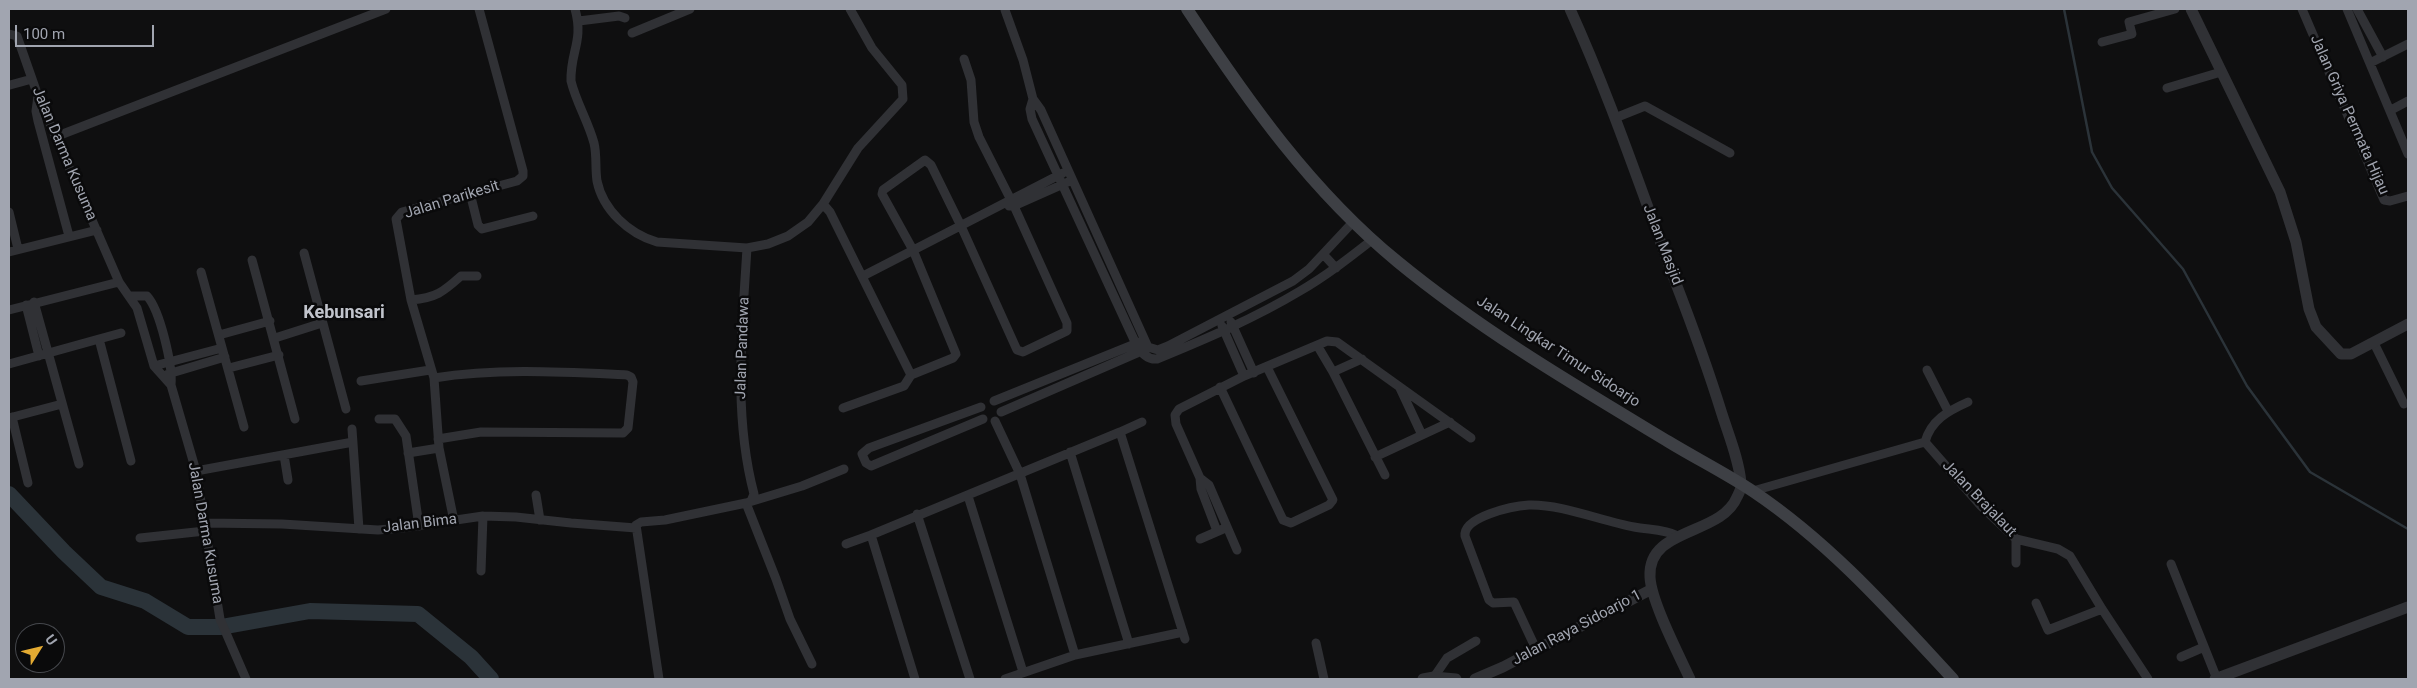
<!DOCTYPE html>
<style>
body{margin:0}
#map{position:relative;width:2417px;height:688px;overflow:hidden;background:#0f0f10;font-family:Roboto,sans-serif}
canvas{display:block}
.frame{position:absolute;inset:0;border:10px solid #a1a5b0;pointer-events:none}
.north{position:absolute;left:15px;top:623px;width:50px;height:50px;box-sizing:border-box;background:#0a0a0b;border:1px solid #46484d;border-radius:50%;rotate:54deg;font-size:14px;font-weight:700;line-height:20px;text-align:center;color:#a1a5b0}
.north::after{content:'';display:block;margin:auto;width:18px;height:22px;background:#e4ab32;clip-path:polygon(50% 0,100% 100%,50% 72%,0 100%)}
.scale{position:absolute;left:15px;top:25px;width:139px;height:22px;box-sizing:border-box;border:2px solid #a1a5b0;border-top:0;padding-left:6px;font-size:15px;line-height:18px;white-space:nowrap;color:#a1a5b0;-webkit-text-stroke:4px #0a0a0b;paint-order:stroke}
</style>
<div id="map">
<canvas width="2417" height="688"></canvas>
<div class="frame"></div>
<div class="north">U</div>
<div class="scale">100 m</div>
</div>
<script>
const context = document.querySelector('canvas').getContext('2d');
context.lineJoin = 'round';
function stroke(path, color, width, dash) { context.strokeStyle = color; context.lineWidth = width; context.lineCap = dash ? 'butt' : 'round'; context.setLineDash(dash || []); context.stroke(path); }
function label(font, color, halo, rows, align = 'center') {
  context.font = font + ' Roboto,sans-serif'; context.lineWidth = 5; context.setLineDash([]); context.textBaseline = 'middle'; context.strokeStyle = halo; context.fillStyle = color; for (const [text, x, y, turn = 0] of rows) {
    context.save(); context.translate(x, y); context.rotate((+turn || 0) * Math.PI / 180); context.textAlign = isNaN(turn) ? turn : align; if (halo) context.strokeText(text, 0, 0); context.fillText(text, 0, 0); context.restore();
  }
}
stroke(new Path2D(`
 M2064 9 2092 152 2112 188 2183 269 2247 386 2310 472 2408 529`), '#2b3339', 2.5);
stroke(new Path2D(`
 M9 494 64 552 101 587 145 601 188 627H221L310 611 418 614 471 657 491 679`), '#2b3339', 16);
stroke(new Path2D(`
 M575 9C584 41 570 52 571 81 576 102 588 121 594 143 597 155 595 168 597 181 603 210 629 234 657 242L747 248 768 244 788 236 808 222 823 204 858 148 903 99 902 85 872 48 850 9
 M2302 9 2384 200 2390 201 2408 196
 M2347 9 2408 154
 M2357 9 2383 57
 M1005 10 1023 60 1033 99 1041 110 1148 347 1158 350 1168 346 1293 281 1309 269 1353 222
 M579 21 619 16 625 18
 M632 33 690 9
 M9 34 17 36 38 96 119 282 137 308 154 366 171 385
 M2102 42 2132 34 2129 22 2175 9
 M2370 63 2408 44
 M10 85 32 79
 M2167 88 2221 72
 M38 96 36 111 38 121 69 236
 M1033 99 1030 109 1032 119 1136 344C1141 353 1147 360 1157 359 1206 339 1255 318 1300 291 1326 276 1349 258 1372 240
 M2391 110 2408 101
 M1615 118 1645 106 1730 153
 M55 137 386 9
 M470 193 478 225 482 229 533 216
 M823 204 830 212 911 375 904 386 843 408
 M1009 206H1014L1068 182
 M9 212 18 249
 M747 248C742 331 733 414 754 494L751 501
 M9 252 97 230
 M304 253 346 409
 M1323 254 1336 268
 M252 260 295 419
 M201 272 244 427
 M863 276 1063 173
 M130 296H147C160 310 173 366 171 385L196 471 220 619 246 679
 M411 300C436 298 443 292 461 276H477
 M34 302 79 464
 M26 305 39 356
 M9 310 119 282
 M1231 322 1254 373
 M1222 326 1244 376
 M219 335 270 321
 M275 338 322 323
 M99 339 121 333
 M2374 343 2404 404
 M1317 345 1333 372 1385 475
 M9 364 99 339 131 461
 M154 366 222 348
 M229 368 279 355
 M1927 370 1948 411
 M1333 372 1362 359
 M168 374 225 357
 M911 375 953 358 956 354 913 250 882 194 883 190 925 160 931 165 961 226 1017 350 1023 352 1067 331V323L1014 206 979 137 974 122 971 80 964 59
 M434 378C498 368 562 372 627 375L631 377 633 382 628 428 623 433 481 432 438 439
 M361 381 430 370
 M1220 387 1283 520 1291 523 1329 505 1333 500 1267 367
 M1400 388 1422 435
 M994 401 1140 342
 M981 407 869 448 862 454 866 463 871 466 983 419
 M1001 412 1146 349
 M12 417 28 483
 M9 418 62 404
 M379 419H395L406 436 419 526
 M995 421 1020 474 1075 655
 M1142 422 1120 432 1185 639
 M352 429 359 529
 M1925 442C1931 420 1948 411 1968 402
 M1070 452 1129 644
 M408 453 439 448
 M284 455 288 480
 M1375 457 1450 422
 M196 471 353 442
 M1200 478 1209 485 1237 550
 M1753 491 1925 442 1981 506 2016 539 2058 549 2070 556 2102 609 2148 679
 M536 495 540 520
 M968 496 1023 672
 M746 503 776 579 790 619 812 664
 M917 514 970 679
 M454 521 439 448 434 378 411 300 396 219 402 212 517 181 523 176V171L479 9
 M205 523 282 524 378 530 402 528 483 516 516 517 571 523 636 528
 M1217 531 1201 489 1200 478 1176 424 1175 415 1179 409 1244 376 1327 341 1337 342 1471 438
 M140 538 205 531
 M1200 539 1223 529
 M2016 539V563
 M846 544 871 535
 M2171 564 2217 679
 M481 571 483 516
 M2036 603 2048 630 2102 609
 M1316 643 1324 679
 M1536 649 1514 602 1493 603 1489 600 1465 536C1463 517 1512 506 1529 505 1562 504 1601 521 1634 527 1649 530 1664 529 1678 536
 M2181 657 2204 647
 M1434 677 1447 658 1476 641
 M659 679 636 525 641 522 665 520 746 503 802 486 844 469
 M915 679 871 535 1120 432
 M1005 679 1075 655 1183 632`), '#303135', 9);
stroke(new Path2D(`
 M1570 9C1610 97 1641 190 1675 281 1692 325 1708 369 1722 414 1729 436 1739 460 1741 483 1742 488 1739 493 1737 497 1721 536 1647 527 1650 577 1651 601 1679 655 1690 679
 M2191 9 2280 192 2296 242 2309 309 2316 327 2341 354H2351L2408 324
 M1423 679 1434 677 1456 679
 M1475 679 1503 667 1652 589
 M2215 679 2408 607`), '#303135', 11);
stroke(new Path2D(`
 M1187 9C1248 101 1311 191 1398 262 1482 331 1576 386 1669 442 1697 459 1727 474 1754 492 1831 544 1890 611 1953 679`), '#3e4045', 12);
label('15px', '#a1a5b0', '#0a0a0b', [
 ["Jalan Griya Permata Hijau",2349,115,66],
 ["Jalan Darma Kusuma",64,154,67],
 ["Jalan Parikesit",452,200,-17],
 ["Jalan Masjid",1662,245,69],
 ["Jalan Pandawa",743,348,-88],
 ["Jalan Lingkar Timur Sidoarjo",1558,352,33],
 ["Jalan Brajalaut",1979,499,46],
 ["Jalan Bima",420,524,-7],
 ["Jalan Darma Kusuma",205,533,80],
 ["Jalan Raya Sidoarjo 1",1577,628,-28]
]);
label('bold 18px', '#c1c4cc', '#0a0a0b', [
 ["Kebunsari",344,313]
]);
</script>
